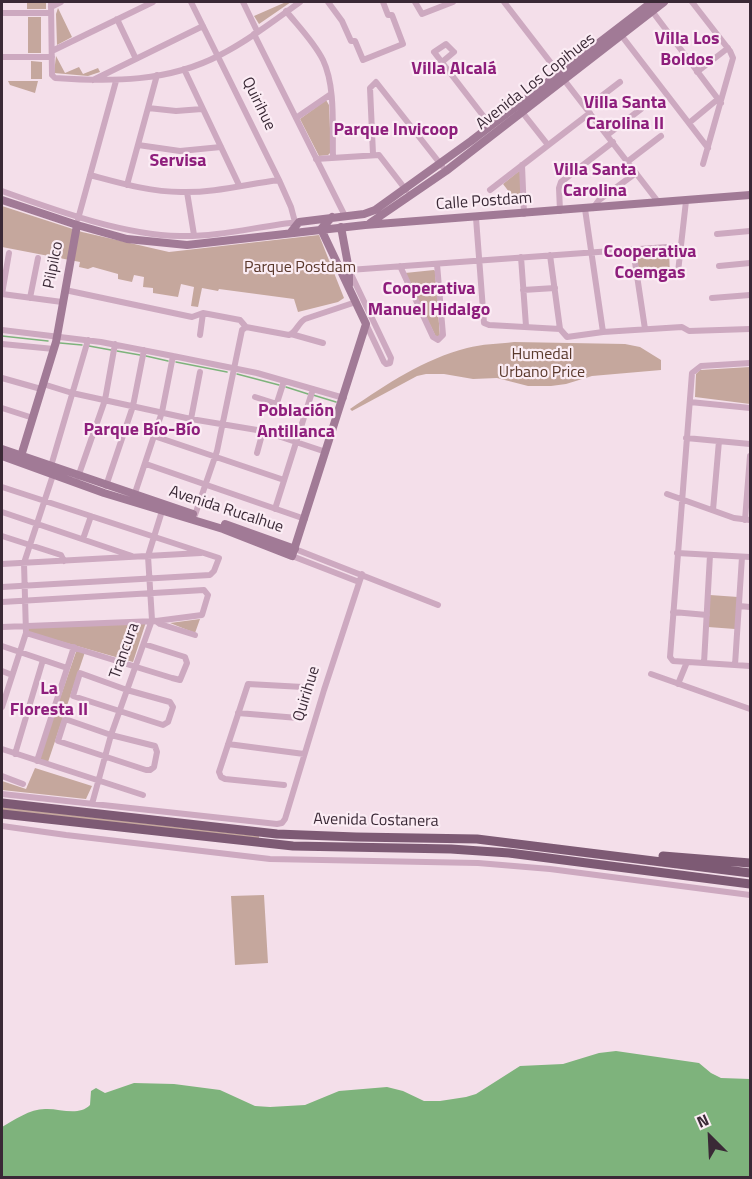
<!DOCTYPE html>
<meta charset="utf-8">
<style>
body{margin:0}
#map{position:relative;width:752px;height:1179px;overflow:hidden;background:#f4dfea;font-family:"Titillium Web",sans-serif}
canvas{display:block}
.frame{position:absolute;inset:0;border:3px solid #3a2936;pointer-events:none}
.north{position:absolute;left:680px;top:1107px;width:60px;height:60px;-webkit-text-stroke:4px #fbecf4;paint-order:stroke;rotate:336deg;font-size:16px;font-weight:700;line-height:24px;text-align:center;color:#3a2936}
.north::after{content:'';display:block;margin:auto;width:21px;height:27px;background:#3a2936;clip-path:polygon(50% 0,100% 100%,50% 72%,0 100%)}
</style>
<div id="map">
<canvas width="752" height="1179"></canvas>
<div class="frame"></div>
<div class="north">N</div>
</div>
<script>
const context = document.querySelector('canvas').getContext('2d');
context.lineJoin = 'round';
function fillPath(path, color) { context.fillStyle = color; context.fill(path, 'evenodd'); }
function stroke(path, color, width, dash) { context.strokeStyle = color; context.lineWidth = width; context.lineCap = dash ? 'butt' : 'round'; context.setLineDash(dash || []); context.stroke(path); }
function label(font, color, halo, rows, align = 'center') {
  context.font = font + ' "Titillium Web",sans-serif'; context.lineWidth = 4.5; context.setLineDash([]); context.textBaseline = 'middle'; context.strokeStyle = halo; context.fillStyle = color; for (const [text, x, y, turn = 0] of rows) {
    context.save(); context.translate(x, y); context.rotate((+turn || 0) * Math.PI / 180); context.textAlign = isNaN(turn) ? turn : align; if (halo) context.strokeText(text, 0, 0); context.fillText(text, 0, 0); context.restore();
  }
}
fillPath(new Path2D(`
 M27 2H46V9H27Z
 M286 2H291L259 24 254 16Z
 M58 8 72 37 57 45 56 14Z
 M28 17H41V53H28Z
 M56 56 65 73 79 67 83 74 98 68 100 72 88 76 54 73Z
 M31 61 42 62V79H31Z
 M8 81H38L35 93 10 85Z
 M326 100 329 105 331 152 328 155 319 156 300 119Z
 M519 171 521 172V200L516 201 503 184Z
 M2 206 82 232 169 252 319 235 344 298 338 302 298 312 294 299 219 289 218 291 202 288 198 307 191 306 194 287 181 284 178 297 153 293V288L143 287 144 277 134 275 132 282 118 279V274L93 267 88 269 79 267 80 262 2 247Z
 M669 249 670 277 653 280 651 268 637 270 634 254Z
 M434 270 435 271 440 337H436L405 273Z
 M514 342 625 344 640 347 661 360V370L592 376 566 384 551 386H528L497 378 473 379 444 374H426L417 376 352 411 350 409C387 384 424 359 467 348 482 344 498 344 514 342Z
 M750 367V404L695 397 696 374 700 370Z
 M710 595 738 597 735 629 708 627Z
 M200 619 195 633 170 623Z
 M146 622 133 662 28 632 26 628Z
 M77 649 85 652 48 762 39 759Z
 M35 768 92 786 86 799 2 790V781L26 789Z
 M2 807 259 836V840L2 811Z
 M264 895 268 963 235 965 231 896Z`), '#c5a79d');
fillPath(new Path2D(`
 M616 1051 699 1063 711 1073 721 1078 750 1079V1177H2V1127C14 1120 30 1109 45 1109 59 1108 78 1117 90 1105L91 1091 96 1088 105 1093 134 1083 174 1084 220 1090 255 1106 270 1107 305 1105 339 1091 387 1087 403 1091 424 1101H440L466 1097 476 1094 520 1066 563 1064 599 1053Z`), '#7eb37c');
stroke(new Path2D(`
 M2 336 48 341
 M60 343 82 345
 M89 346 111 350
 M117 351 140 355
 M146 356 168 361
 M176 362 227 372
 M237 374 279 385
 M286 387 308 394
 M313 395 336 402`), '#7eb37c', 1.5);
stroke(new Path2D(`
 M51 2 52 75 55 78C111 82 169 82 220 55 248 41 275 20 300 2
 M191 2 279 180 291 207 295 222
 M243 2 257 31
 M328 2 342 21 351 41H355L363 60 403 44 392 15H388L383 2
 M415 2 422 14 453 2
 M504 2 659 203
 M692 2 730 51 733 58 703 164
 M51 7 61 2
 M286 11C299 27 314 42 323 60 336 87 332 128 333 158
 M652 11 721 103
 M2 13H51
 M117 19 136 59
 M254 34 345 216
 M621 35 708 148
 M52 51 153 2
 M2 57H52
 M442 62 454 52 446 44 434 52 491 126
 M184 69 239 185
 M697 72 728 48
 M93 80 203 26
 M148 108 176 111 202 109
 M586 108 620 82
 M522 112 548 145
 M296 118 331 94
 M689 123 718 99
 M607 135 641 109
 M138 145 180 151 221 147
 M373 154 370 88 376 82 442 166
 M316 159 379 155 406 190
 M627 162 661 136
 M522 165 524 214
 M90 175C120 183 150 192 181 192 214 193 247 184 279 180
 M127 185 157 75
 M490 190 590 113
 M2 191C55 210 123 235 180 236 219 237 259 226 299 222
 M187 192 194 235
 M593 208 599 200 636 173
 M585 209 603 332
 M560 211 559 188 561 182 613 142
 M476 218 484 323 489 325 560 329
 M78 219 116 81
 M717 234 750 231
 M633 249 645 329
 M9 253 2 294 62 302
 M550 255 560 329 567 337 603 332 682 327 689 331 750 329
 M521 257 526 326
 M400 266 433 337 438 340 443 335 437 264
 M719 266 750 263
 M678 272 686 201
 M65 290 192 317 203 313 240 320 246 327 289 335C296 333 298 323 305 319L356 302
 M523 290 555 288
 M30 298 38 258
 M712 298 750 295
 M366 324 384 362 386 364 390 363 391 358 349 270 681 246
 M2 330 101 342 173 356 257 373 344 398
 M291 334 323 343
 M200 335 203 313
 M2 344 54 349
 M750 363 701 366 692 373 670 657 673 661 750 666
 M2 378 41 389
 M43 384 72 393 191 419 263 431 326 452
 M255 397 277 404
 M690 402 750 408
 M2 408 33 418
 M274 412 284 381
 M191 419 200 372
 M154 436 284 480
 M686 438 750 444
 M257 453 263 431
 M146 464 305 519
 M78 477 105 400 115 344
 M106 486 133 406 144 350
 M2 487 219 558 214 571 210 575 2 587
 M667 494 734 518 750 520
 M134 496 162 412 173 356
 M275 509 313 389
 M713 510 719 441
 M2 512 132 556
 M195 515 217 451 242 330 246 327
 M745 520 750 456
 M2 536 61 555 64 561
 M83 539 91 516
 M295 549 438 605
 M677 553 750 557
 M292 556 359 582
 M2 564 201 553
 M2 602 204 590 208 595 202 615 156 621 2 627
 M739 606 750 607
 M673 612 707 615
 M156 621 160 624 195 635
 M26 633 172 678 180 680 187 663 185 657 144 644
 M2 646 67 668
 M704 663 710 555
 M735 665 742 557
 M2 671 12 675
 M80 673 127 690 170 702 173 707 168 722 163 725 73 696Z
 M651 674 750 709
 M678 684 687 662
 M2 707 26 633 24 563 53 475 51 466 88 340
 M238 713 298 718
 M65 719 111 735 155 746 157 752 154 767 150 770H146L58 741Z
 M228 744 304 754
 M2 749 143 795
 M15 754 43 660
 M37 761 74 647
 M2 776 23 784
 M284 785 225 779 221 777 219 772 248 684 303 687
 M2 794 277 824 282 823 285 819 324 690 362 574
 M92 804 111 735 152 620 148 556 162 511
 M2 826 66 835 270 859 478 863 550 869 750 895`), '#cda9c0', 6);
stroke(new Path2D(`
 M2 200 77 225 127 239 187 245 365 225 750 195
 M370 223 446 171 664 2
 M341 227 349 270V285
 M291 232 299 222 364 214 375 210 471 141 652 2
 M2 449 193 514
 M2 456 104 493 223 529 292 556 366 324 321 229 332 217
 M21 456 56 342 77 225
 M225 524 295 549`), '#a17a96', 8);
stroke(new Path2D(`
 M2 803 277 834 356 837 477 839 750 873
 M2 814 293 846 451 849 509 853 750 884
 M663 856 750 863`), '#7d5a74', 9);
label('16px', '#3a2936', '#fbecf4', [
 ["Avenida Los Copihues",536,82,-38],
 ["Quirihue",258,104,64],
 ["Calle Postdam",484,202,-4],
 ["Pilpilco",54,265,-79],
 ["Avenida Rucalhue",226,510,18],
 ["Trancura",125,651,-70],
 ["Quirihue",307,694,-73],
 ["Avenida Costanera",376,821,1]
]);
label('16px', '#5a392c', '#fbecf4', [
 ["Parque Postdam",300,268],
 ["Humedal",542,355],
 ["Urbano Price",542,373]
]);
label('bold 18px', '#8e1e7c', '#fbecf4', [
 ["Villa Los",687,40],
 ["Boldos",687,61],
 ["Villa Alcalá",454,70],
 ["Villa Santa",625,104],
 ["Carolina II",625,125],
 ["Parque Invicoop",396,131],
 ["Servisa",178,162],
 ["Villa Santa",595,171],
 ["Carolina",595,192],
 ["Cooperativa",650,253],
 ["Coemgas",650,274],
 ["Cooperativa",429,290],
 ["Manuel Hidalgo",429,311],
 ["Población",296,412],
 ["Antillanca",296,433],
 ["Parque Bío-Bío",142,431],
 ["La",49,690],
 ["Floresta II",49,711]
]);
</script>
